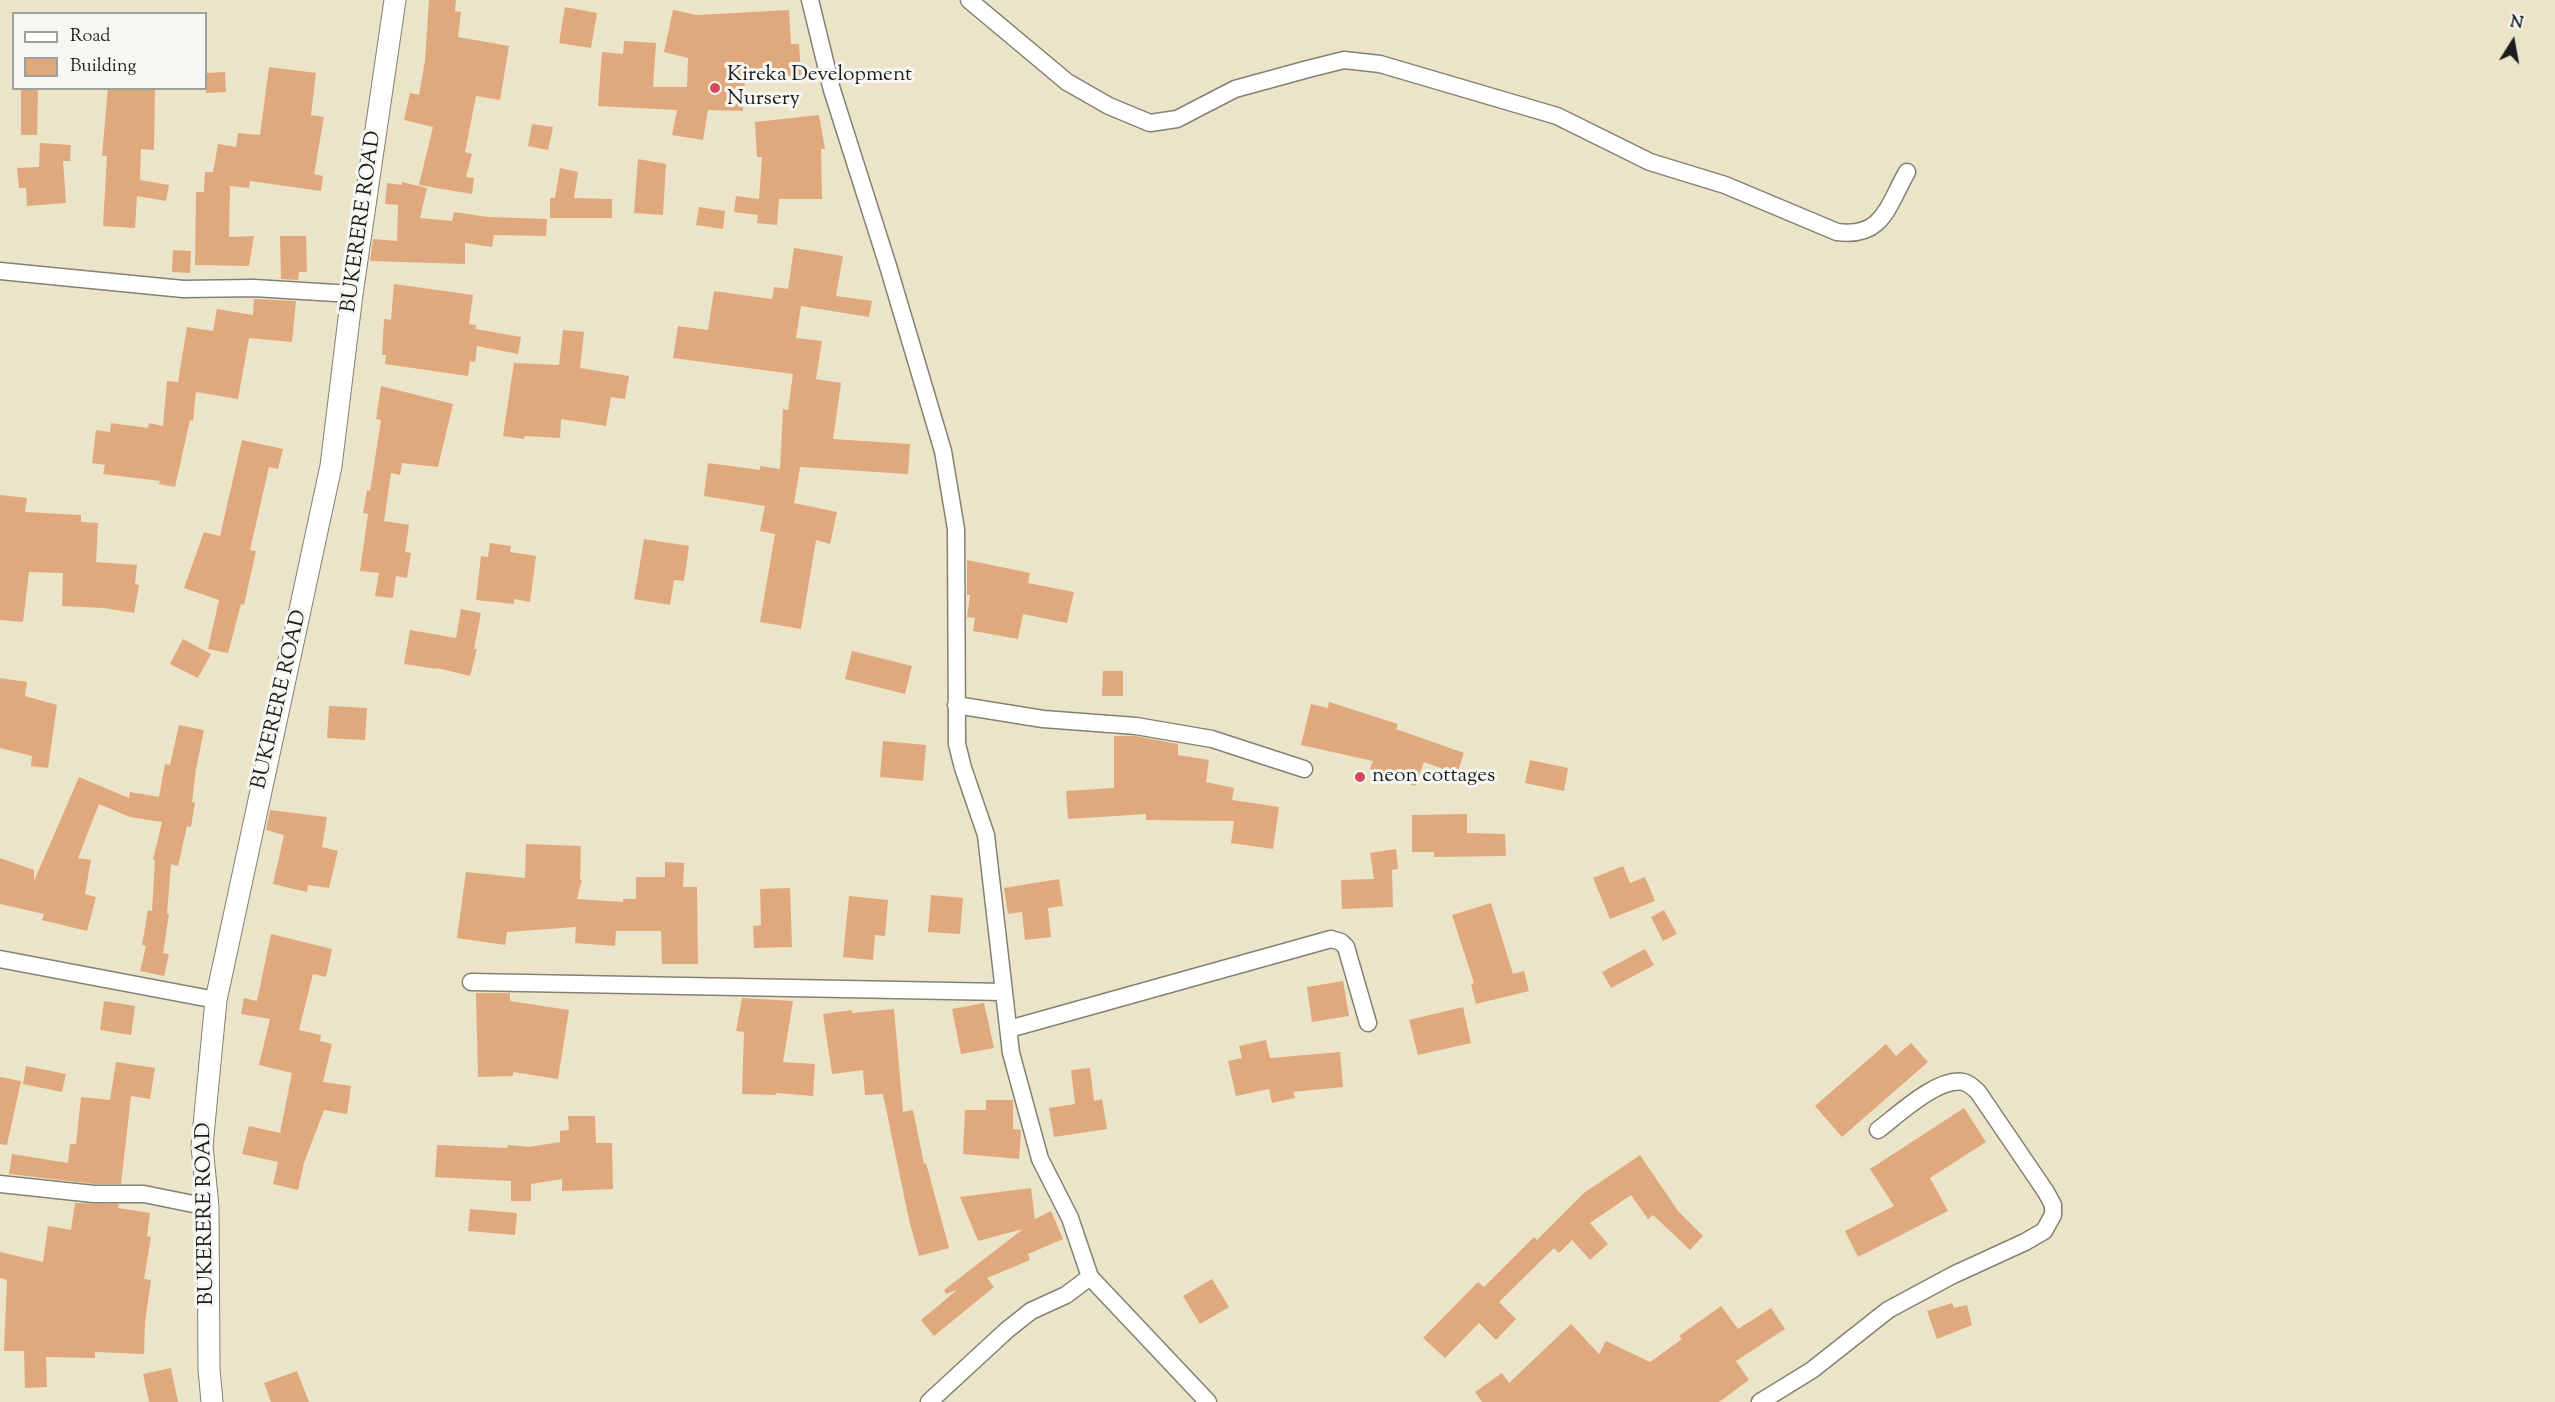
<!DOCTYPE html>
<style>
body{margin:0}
#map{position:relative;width:2555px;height:1402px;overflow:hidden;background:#ece4c8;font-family:"Sorts Mill Goudy",serif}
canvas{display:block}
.legend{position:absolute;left:12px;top:12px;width:195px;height:78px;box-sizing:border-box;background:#f6f6f2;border:2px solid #9f9f9c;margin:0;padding:8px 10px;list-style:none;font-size:18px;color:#1c1c1c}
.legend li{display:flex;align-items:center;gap:12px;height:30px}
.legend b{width:30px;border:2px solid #9f9f9c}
.north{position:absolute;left:2483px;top:12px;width:60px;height:60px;-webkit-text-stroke:4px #f6f6f2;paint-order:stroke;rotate:11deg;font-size:16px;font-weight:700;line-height:24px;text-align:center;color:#1c1c1c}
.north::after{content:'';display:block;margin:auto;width:21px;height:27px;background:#1c1c1c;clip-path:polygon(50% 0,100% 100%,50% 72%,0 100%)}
</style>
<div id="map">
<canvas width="2555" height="1402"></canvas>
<ul class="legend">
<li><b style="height:8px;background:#fff"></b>Road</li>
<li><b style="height:16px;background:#e0a97d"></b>Building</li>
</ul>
<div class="north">N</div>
</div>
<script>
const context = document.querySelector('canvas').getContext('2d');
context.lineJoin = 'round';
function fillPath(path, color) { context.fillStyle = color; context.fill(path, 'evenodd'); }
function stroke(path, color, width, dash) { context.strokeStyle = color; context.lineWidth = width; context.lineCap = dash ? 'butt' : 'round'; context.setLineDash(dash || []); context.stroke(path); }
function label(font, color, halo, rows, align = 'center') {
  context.font = font + ' "Sorts Mill Goudy",serif'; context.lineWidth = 6; context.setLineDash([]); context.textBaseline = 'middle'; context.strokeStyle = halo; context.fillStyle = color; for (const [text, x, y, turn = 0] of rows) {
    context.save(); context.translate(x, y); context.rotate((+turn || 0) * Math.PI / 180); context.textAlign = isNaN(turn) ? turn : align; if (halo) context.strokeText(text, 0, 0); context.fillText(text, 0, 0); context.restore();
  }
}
fillPath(new Path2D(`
 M429 0H456L455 11 461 12 458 37 509 46 500 100 476 96 465 152 472 154 466 177 474 178 472 194 419 185 433 127 404 120 410 93 419 95 425 61Z
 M565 7 597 13 591 48 559 43Z
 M673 10 697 15 789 10 791 44H799L801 75 745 78 743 111 708 110 703 140 672 135 677 110 598 106 602 52 623 54 624 41 656 43 653 87H687L688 58 664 52Z
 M269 67 316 73 311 115 324 117 314 174 323 176 321 191 250 181 249 188 230 186 229 237 254 236 249 266 195 265 196 192H204L205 172H213L218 144 236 147 238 133 260 135Z
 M225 72 226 92 206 93V73Z
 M108 88H155L154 150 141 149 140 180 169 185 166 201 137 196 135 228 103 226 107 156H102Z
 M21 89H38L37 135H21Z
 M819 115 825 149H821L822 199H779L777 225 757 223 758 215 734 212 736 196 759 199 762 157H757L755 122Z
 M532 124 553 127 548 150 528 146Z
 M40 143 71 145 70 161H63L66 203 27 206 26 188H19L17 168 39 167Z
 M638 159 666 164 663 215 634 213Z
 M560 168 578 172 574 198 612 199V218H550V198H555Z
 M402 182 427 188 420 218 452 221 454 212 488 217 547 219 546 236 494 235 492 247 465 243V264L370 261 373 239 397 241 398 205 385 204 387 183 402 185Z
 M699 207 725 211 723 229 696 225Z
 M280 236H306L307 272H299L298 280 281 279Z
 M794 248 843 256 836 296 872 301 869 317 801 306 796 338 822 341 816 379 841 383 833 439 910 444 908 474 800 467 794 503 837 512 830 544 816 540 801 629 760 622 775 534 760 531 765 506 704 496 708 463 760 470V466L780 469 783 409 788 410 793 374 673 358 678 326 708 330 714 291 772 299 774 287 788 289Z
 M173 250 191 251 190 273 172 272Z
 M394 284 473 295 469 324 476 325V329L521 337 518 354 477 346 475 362 470 361 468 376 385 364 386 355H382L384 319 391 320Z
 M254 299 296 301 292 342 249 338 238 399 196 392 193 421 190 420 175 487 159 484 160 481 103 474 105 465 92 463 96 430 110 432 111 423 148 428 149 423 163 426 167 381 178 382 187 327 213 331 217 309 253 315Z
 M563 330 584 332 580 368 629 376 625 399 611 397 606 426 561 419 560 438 525 436 524 439 503 436 514 363 559 365Z
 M381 386 453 404 438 467 402 463 400 475 391 473 384 521 409 525 405 552 411 553 407 578 396 576 393 598 375 596 379 573 360 571 368 514 363 513 367 490 370 491 381 420 376 419Z
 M242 440 283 449 278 469 269 467 250 550 256 551 244 605 241 604 228 653 208 649 219 600 184 588 204 532 220 536Z
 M0 495 27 498 25 512 81 515V522L98 523 96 562 137 565 135 584 139 585 134 613 104 608 62 606 63 573 29 572 23 622 0 620Z
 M644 539 689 546 684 581 674 580 670 605 634 599Z
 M490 543 511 546 510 552 536 556 530 602 514 599V604L476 600 481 556 488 557Z
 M967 560 1030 573 1028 583 1074 592 1067 623 1023 614 1018 639 973 631 975 618 967 617 970 595H967Z
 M461 609 481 613 474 649H477L470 676 437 668V669L404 664 410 630 456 638Z
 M183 639 211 654 198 678 170 664Z
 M852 651 912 666 905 694 845 679Z
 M1103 671H1123V696H1102Z
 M0 678 27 682 25 696 57 705 48 768 31 766 32 756 0 748Z
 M1329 702 1398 724 1396 729 1464 753 1457 774 1424 762 1415 786 1370 769 1373 761 1301 745 1311 704 1328 708Z
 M329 706 367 708 365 740 327 738Z
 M179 725 204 730 196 769 192 802 195 803 191 827 187 826 178 866 171 864 167 914H169L163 953 169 954 164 976 140 971 146 946 142 945 148 910 152 911 155 860H153L162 822 130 817 99 804 78 858 91 860 85 894 96 897 87 931 42 920 44 914 0 904V858L34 870V881L79 777 129 798 130 792 159 797 165 764 170 765Z
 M1114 736H1135L1178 744V755L1209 760 1206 782 1234 788 1232 800 1279 807 1273 849 1231 843 1234 821 1146 820V814L1068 819 1066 791 1114 788Z
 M883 741 926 745 923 781 880 777Z
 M1530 760 1568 768 1564 791 1525 783Z
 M270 810 327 817 322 847 338 851 329 888 308 885 307 892 273 884 284 835 266 830Z
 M1467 814V833L1505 834 1506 856 1434 857V852H1412V815Z
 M526 844 581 846 580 880H582L577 899 623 902V899H636V877H665V862L684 863 683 887H697L698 964H662L661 931H616L615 946 575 943 576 927 507 932 505 945 457 938 466 872 525 878Z
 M1396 849 1398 869 1392 870 1393 907 1342 909 1341 880 1374 879 1370 853Z
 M1623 866 1630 883 1645 877 1655 901 1610 919 1593 878Z
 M1059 879 1063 906 1048 908 1051 937 1025 940 1022 912 1008 914 1004 888Z
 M790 888 792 947 754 948 753 926 761 925 760 889Z
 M931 895 963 898 960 934 928 932Z
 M849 896 888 900 885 936 875 935 873 960 843 957Z
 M1491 903 1513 974 1524 971 1529 991 1476 1004 1471 984 1474 983 1452 915Z
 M1664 910 1677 934 1663 941 1651 917Z
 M271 934 332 949 326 977 313 974 299 1030 321 1035 320 1041 332 1044 323 1082 351 1086 347 1114 324 1110 304 1163 298 1190 273 1184 278 1162 242 1154 249 1126 280 1133 292 1073 259 1065 270 1019 241 1014 244 998 257 1001Z
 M1645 949 1654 965 1611 988 1602 972Z
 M1343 981 1349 1016 1312 1022 1307 987Z
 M476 993H510V1001L569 1010 558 1079 513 1072V1076L478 1077Z
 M742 998 793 1001 783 1062 815 1064 813 1096 776 1093V1095L742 1094 744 1032 736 1031Z
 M104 1001 135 1006 131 1035 100 1030Z
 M984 1003 994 1048 961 1054 952 1009Z
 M1463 1007 1471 1043 1418 1055 1409 1020Z
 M894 1009 903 1112 913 1110 924 1164 926 1163 949 1248 919 1256 909 1220 883 1094 865 1095 863 1070 832 1074 823 1014 852 1010V1013Z
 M1266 1040 1270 1058 1340 1052 1343 1087 1293 1092 1295 1098 1272 1103 1269 1089 1236 1096 1228 1061 1242 1058 1239 1046Z
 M1911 1043 1928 1062 1842 1137 1815 1106 1886 1044 1896 1056Z
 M116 1062 155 1068 150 1099 131 1096 121 1184H95L9 1174 12 1154 68 1163 70 1144H76L81 1097 110 1100Z
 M26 1066 66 1074 62 1092 23 1084Z
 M1090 1068 1094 1101 1102 1099 1107 1129 1054 1137 1049 1108 1075 1104 1071 1070Z
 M0 1077 21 1081 7 1145 0 1144Z
 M986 1100H1013V1129L1021 1130 1019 1159 963 1154 965 1110H986Z
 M1964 1108 1986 1142 1930 1178 1948 1211 1858 1257 1845 1231 1894 1206 1870 1169Z
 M568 1116H595L596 1143H612L613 1189 562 1191V1179L531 1184V1201H511V1181L435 1177 437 1145 507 1148 508 1145 529 1147 560 1142V1131L569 1130Z
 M1640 1155 1678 1211 1703 1236 1690 1250 1653 1215 1648 1219 1631 1195 1590 1223 1608 1244 1590 1260 1572 1240 1559 1253 1554 1248 1499 1302 1516 1319 1496 1340 1479 1323 1445 1358 1423 1338 1478 1282 1484 1287 1534 1237 1537 1240 1584 1193Z
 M1031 1188 1035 1219 1051 1211 1063 1239 1028 1254 1030 1260 987 1278 994 1287 934 1336 921 1320 957 1290 946 1294 944 1290 1023 1229 978 1241 960 1197Z
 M75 1203 119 1204 118 1208 150 1213 147 1236 151 1237 144 1279 151 1280 145 1322 144 1354 95 1352V1358L46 1357 47 1387 25 1388 24 1351H4L7 1280 0 1278V1252L43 1262 48 1226 71 1230Z
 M470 1209 517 1213 515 1235 468 1231Z
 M1212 1279 1229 1307 1200 1324 1183 1296Z
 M1952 1303 1954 1308 1967 1305 1972 1325 1937 1339 1927 1311Z
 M1721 1306 1738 1329 1771 1308 1785 1329 1736 1361 1749 1380 1719 1402H1482L1475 1392 1502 1373 1509 1383 1571 1324 1599 1354 1606 1341 1650 1362 1682 1339 1679 1336Z
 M171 1368 178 1402H149L143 1374Z
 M297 1371 309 1402H271L264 1383Z`), '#e0a97d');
const minor = new Path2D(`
 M810 0 832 90 888 266 943 451 956 529 957 744 963 768 986 835 1011 1053 1040 1159 1070 1218 1090 1277 1208 1402
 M969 0 1067 82 1109 106 1150 123 1177 119 1235 89 1308 69 1344 60 1380 64 1557 116 1650 162 1725 185 1837 232C1883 238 1887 207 1907 172
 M0 271 183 289 254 288 352 294
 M956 705 1043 719 1136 726 1212 739 1304 769
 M0 959 216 1000
 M471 982 1004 992
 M1009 1029 1331 939 1341 942 1346 947 1368 1023
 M0 1184 94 1194H144L208 1207
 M929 1402 1007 1330 1031 1311 1066 1295 1090 1277
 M1760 1402 1812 1370 1888 1310 1953 1275 2025 1242 2044 1231 2053 1215V1205L2046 1192 1978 1092C1974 1088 1969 1083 1963 1082 1938 1077 1898 1115 1878 1130`);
const tertiary = new Path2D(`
 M212 1402 209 1369 208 1207 202 1146 216 1000 331 466 352 294 395 0`);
stroke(minor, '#848072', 19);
stroke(tertiary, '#848072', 23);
stroke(minor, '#fff', 16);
stroke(tertiary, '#fff', 21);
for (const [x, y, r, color] of [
 [715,88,6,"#d1495b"],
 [1360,777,6,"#d1495b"]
]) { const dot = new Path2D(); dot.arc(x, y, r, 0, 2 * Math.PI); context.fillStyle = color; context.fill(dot); stroke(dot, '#f6f6f2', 2); }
label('21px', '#1c1c1c', '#f6f6f2', [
 ["Kireka Development",727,76],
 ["Nursery",727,100],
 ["neon cottages",1372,777]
], 'left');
label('21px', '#1c1c1c', '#f6f6f2', [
 ["BUKERERE ROAD",363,222,-82],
 ["BUKERERE ROAD",281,700,-77],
 ["BUKERERE ROAD",207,1214,-91]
]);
</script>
